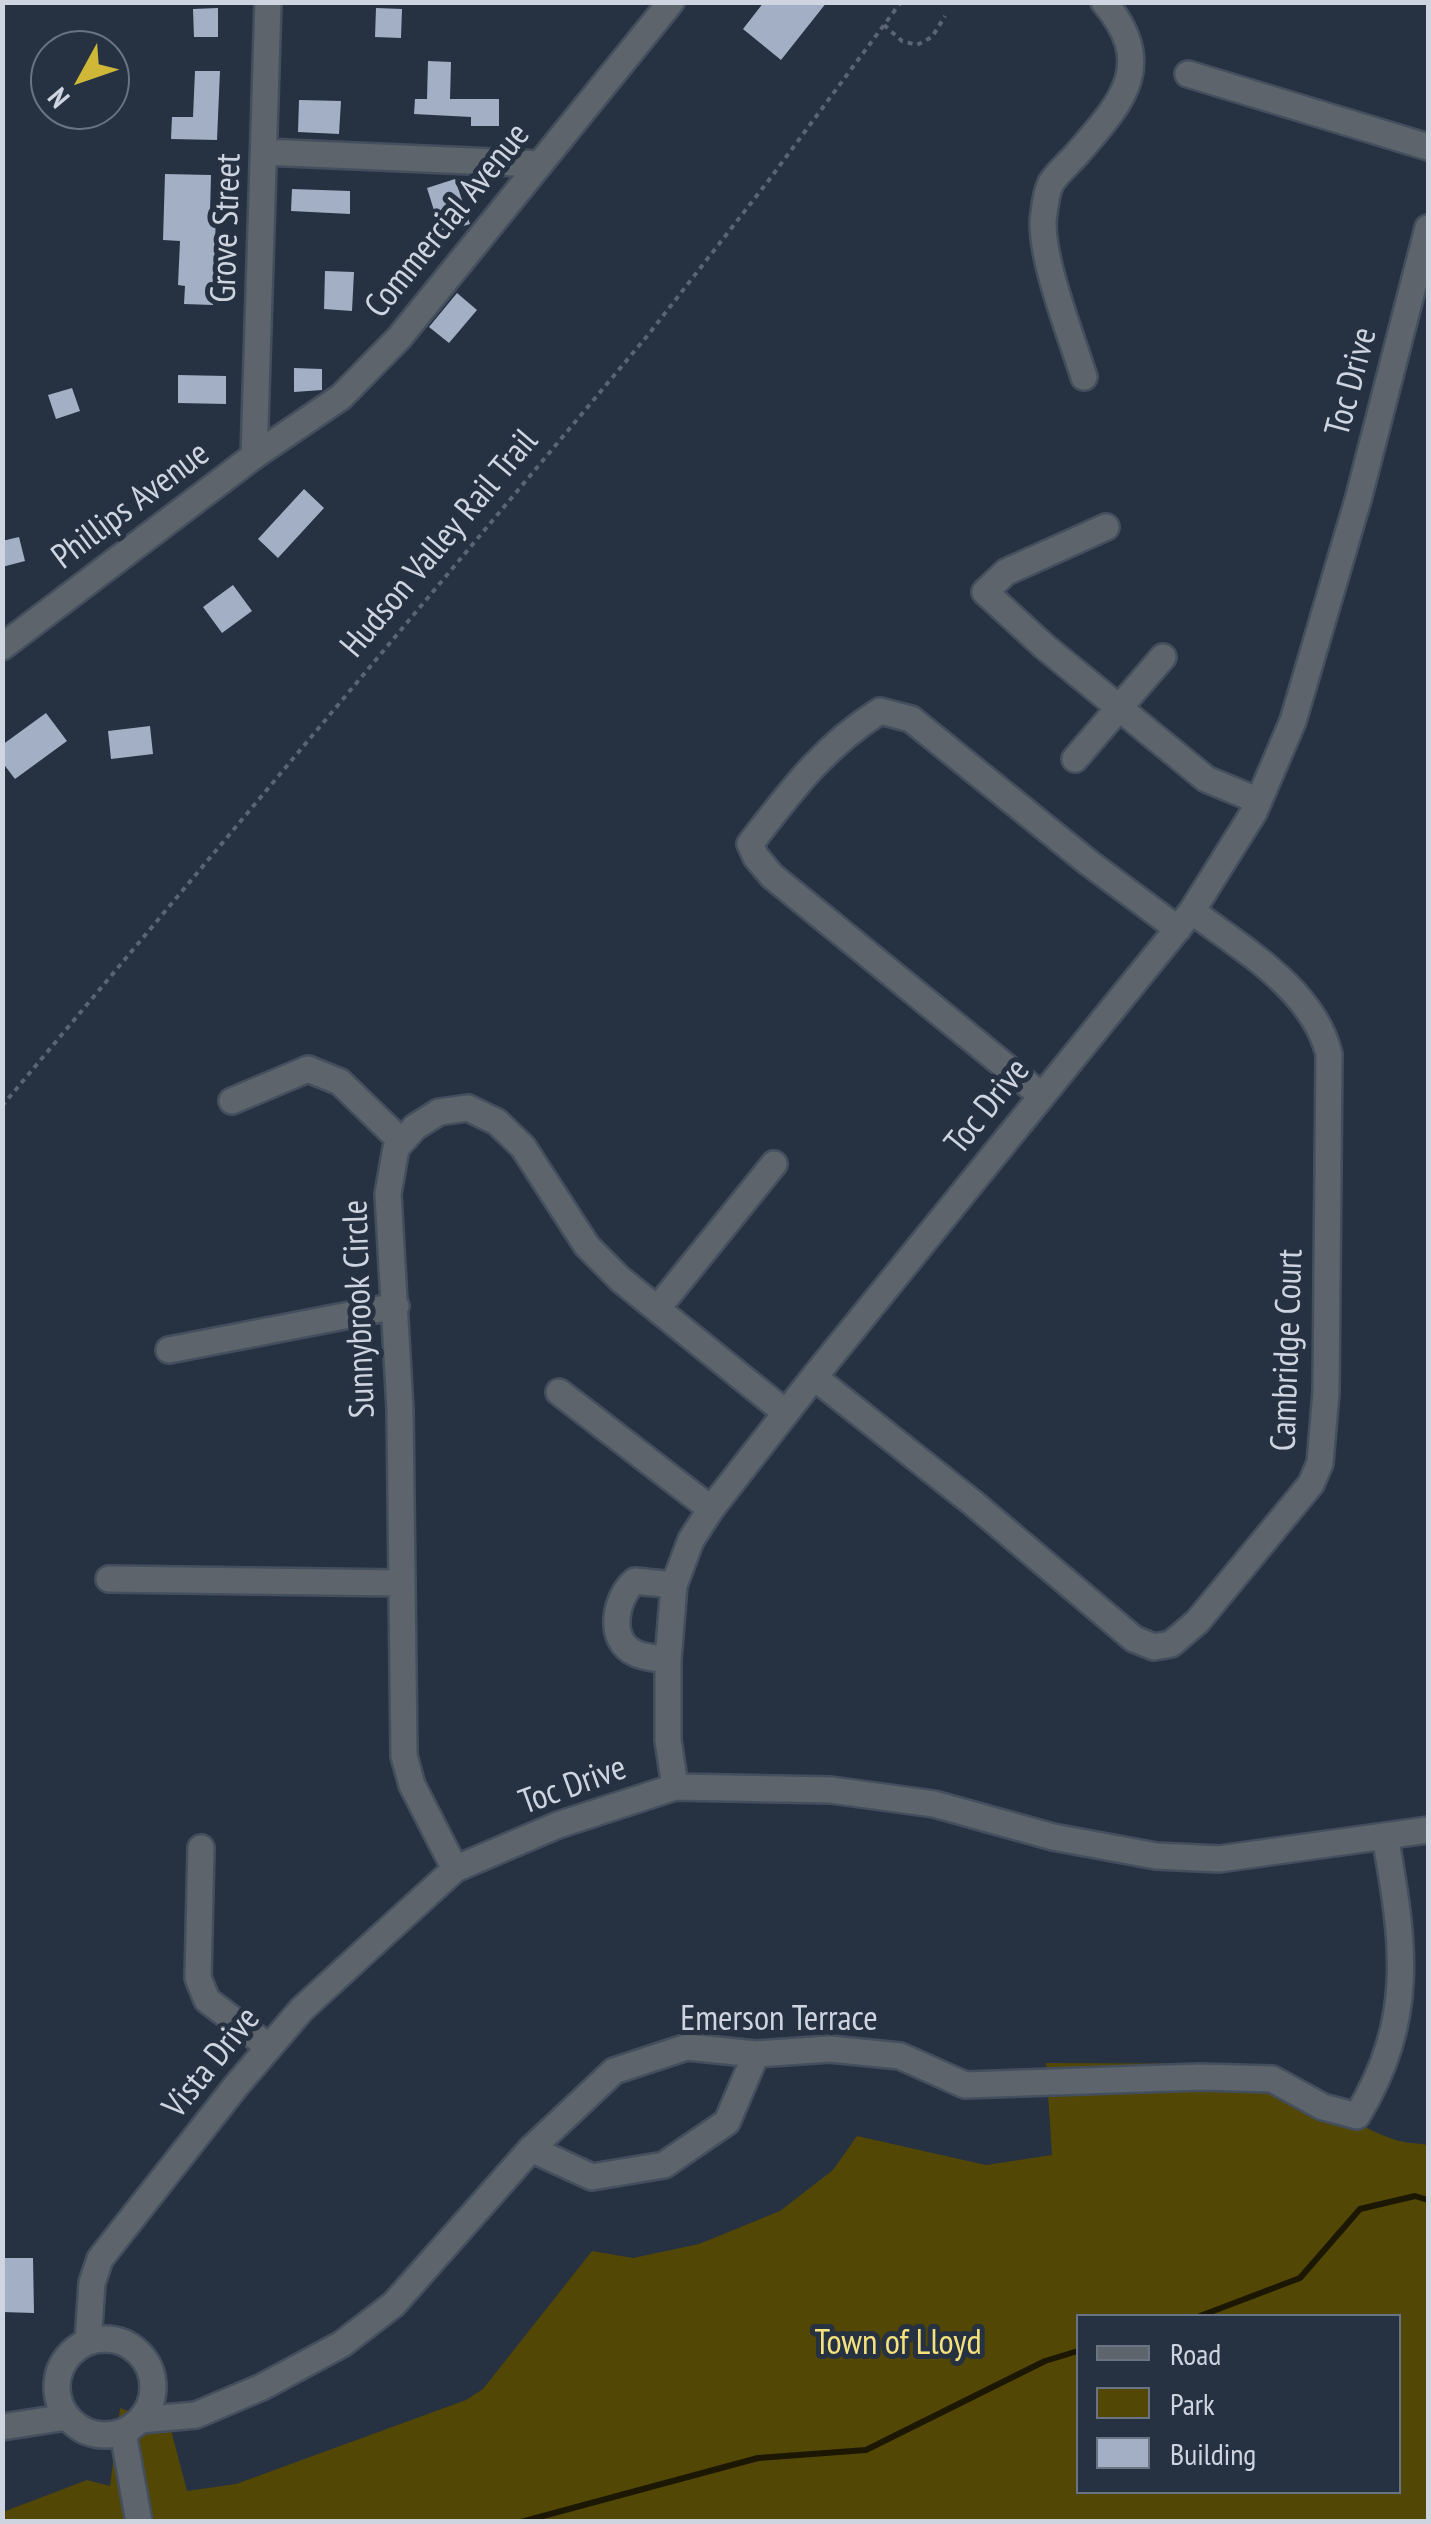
<!DOCTYPE html>
<style>
body{margin:0}
#map{position:relative;width:1431px;height:2524px;overflow:hidden;background:#263142;font-family:"PT Sans Narrow",sans-serif}
canvas{display:block}
.frame{position:absolute;inset:0;border:5px solid #ced5e0;pointer-events:none}
.legend{position:absolute;left:1076px;top:2314px;width:325px;height:180px;box-sizing:border-box;background:#263142;border:2px solid #697381;margin:0;padding:12px 18px;list-style:none;font-size:30px;color:#ced5e0}
.legend li{display:flex;align-items:center;gap:20px;height:50px}
.legend b{width:50px;border:2px solid #697381}
.north{position:absolute;left:30px;top:30px;width:100px;height:100px;box-sizing:border-box;background:#263142;border:2px solid #697381;border-radius:50%;rotate:230deg;font-size:28px;font-weight:700;line-height:40px;text-align:center;color:#ced5e0}
.north::after{content:'';display:block;margin:auto;width:35px;height:45px;background:#cfb837;clip-path:polygon(50% 0,100% 100%,50% 72%,0 100%)}
</style>
<div id="map">
<canvas width="1431" height="2524"></canvas>
<div class="frame"></div>
<ul class="legend">
<li><b style="height:12px;background:#5e646c"></b>Road</li>
<li><b style="height:28px;background:#524705"></b>Park</li>
<li><b style="height:28px;background:#a2afc5"></b>Building</li>
</ul>
<div class="north">N</div>
</div>
<script>
const context = document.querySelector('canvas').getContext('2d');
context.lineJoin = 'round';
function fillPath(path, color) { context.fillStyle = color; context.fill(path, 'evenodd'); }
function stroke(path, color, width, dash) { context.strokeStyle = color; context.lineWidth = width; context.lineCap = dash ? 'butt' : 'round'; context.setLineDash(dash || []); context.stroke(path); }
function label(font, color, halo, rows, align = 'center') {
  context.font = font + ' "PT Sans Narrow",sans-serif'; context.lineWidth = 10; context.setLineDash([]); context.textBaseline = 'middle'; context.strokeStyle = halo; context.fillStyle = color; for (const [text, x, y, turn = 0] of rows) {
    context.save(); context.translate(x, y); context.rotate((+turn || 0) * Math.PI / 180); context.textAlign = isNaN(turn) ? turn : align; if (halo) context.strokeText(text, 0, 0); context.fillText(text, 0, 0); context.restore();
  }
}
fillPath(new Path2D(`
 M1046 2063 1253 2064C1302 2083 1341 2120 1390 2138 1402 2143 1416 2143 1428 2145V2521L3 2522V2512L87 2480 110 2486 120 2408 170 2426 187 2491 236 2484 466 2400 483 2389 592 2251 633 2258 699 2244 780 2211 833 2170 857 2136 986 2165 1052 2155ZM1078 2316H1398V2492H1078Z`), '#524705');
stroke(new Path2D(`
 M1200 2316 1300 2278 1360 2209 1415 2196 1428 2200
 M521 2522 758 2458 866 2450 1045 2361 1078 2351`), '#1c1702', 6);
fillPath(new Path2D(`
 M764 2H827L781 60 743 29Z
 M218 8V37H194L193 9Z
 M376 8 402 9 401 38 375 37Z
 M428 61 451 62 450 99H499V126H471V117L414 114 415 99H427Z
 M195 71H220L217 140 171 139 172 117H193Z
 M299 100 341 101 339 134 298 132Z
 M165 174 211 175 210 213 216 214 213 305 184 304 185 286 178 285 180 241 163 240Z
 M455 179 470 224 441 233 427 188Z
 M292 189 350 191V214L291 211Z
 M325 271 354 272 352 311 324 309Z
 M457 293 477 310 449 343 429 327Z
 M294 368 322 369V390L294 392Z
 M178 375 226 376V404L178 403Z
 M72 388 80 411 56 419 48 395Z
 M304 489 324 508 278 558 258 539Z
 M19 537 25 561 2 567V541Z
 M233 585 252 611 222 633 203 607Z
 M46 713 67 741 15 779 2 762V745Z
 M150 726 153 754 111 759 108 731Z
 M2 2258H33L34 2313 2 2312Z`), '#a2afc5');
const minor = new Path2D(`
 M1188 74 1428 147
 M264 152 540 164
 M1084 377C1072 338 1037 251 1044 213 1045 204 1047 191 1051 183 1057 173 1069 163 1077 154 1121 103 1158 65 1104 2
 M254 456 268 2
 M1106 527 1006 572 985 592 1045 647 1206 779 1259 801
 M2 647 254 456 341 397 399 338 671 2
 M1075 759 1163 657
 M1042 1096 772 876 756 857 750 844C791 791 823 747 880 711L911 719 1089 863 1178 929
 M232 1101 308 1069 340 1082 401 1141
 M657 1309 774 1164
 M169 1350 396 1306
 M814 1377 973 1503 1134 1639 1154 1647 1171 1644 1197 1622 1311 1484 1320 1463 1326 1392 1329 1054C1313 989 1242 949 1192 911
 M559 1392 711 1509
 M109 1579 400 1583
 M668 1660C658 1658 645 1658 635 1653 607 1641 615 1597 635 1581L674 1585
 M675 1787 831 1790 934 1804 1053 1837 1156 1856 1219 1859 1428 1830
 M201 1848 198 1978 207 2000 269 2047
 M455 1869 412 1785 404 1756 400 1409 388 1194 396 1148 415 1127 439 1112 468 1108 497 1122 523 1147 587 1246 620 1279 786 1413
 M531 2149 592 2177 664 2165 727 2122 756 2054
 M57 2387a48 48 0 1 1 96 0a48 48 0 1 1-96 0Z
 M88 2342 92 2283 100 2259 236 2086 302 2009 455 1869 558 1825 675 1787 668 1740V1660L674 1585 691 1540 711 1509 814 1377 1192 911 1254 812 1293 721 1358 500 1428 228
 M141 2420 196 2415 262 2387 342 2344 394 2304 531 2149 614 2071 687 2047 756 2054 830 2049 900 2056 965 2085 1200 2077 1272 2079 1323 2107 1357 2116C1416 2019 1404 1943 1385 1836
 M2 2427 67 2417
 M123 2432 139 2522`);
stroke(minor, '#444f5e', 30);
stroke(new Path2D(`
 M884 25 902 41 917 45 932 37 945 16
 M2 1106 648 335 769 180 901 2`), '#5a6473', 4, [5, 5]);
stroke(minor, '#5e646c', 25);
label('35px', '#ced5e0', '#263142', [
 ["Commercial Avenue",448,221,-51],
 ["Grove Street",227,228,-88],
 ["Toc Drive",1352,382,-75],
 ["Phillips Avenue",131,506,-37],
 ["Hudson Valley Rail Trail",440,544,-50],
 ["Toc Drive",988,1107,-51],
 ["Sunnybrook Circle",360,1309,-92],
 ["Cambridge Court",1288,1350,-88],
 ["Toc Drive",573,1786,-20],
 ["Emerson Terrace",779,2020],
 ["Vista Drive",212,2063,-51]
]);
label('35px', '#f5e27d', '#263142', [
 ["Town of Lloyd",898,2344]
]);
</script>
